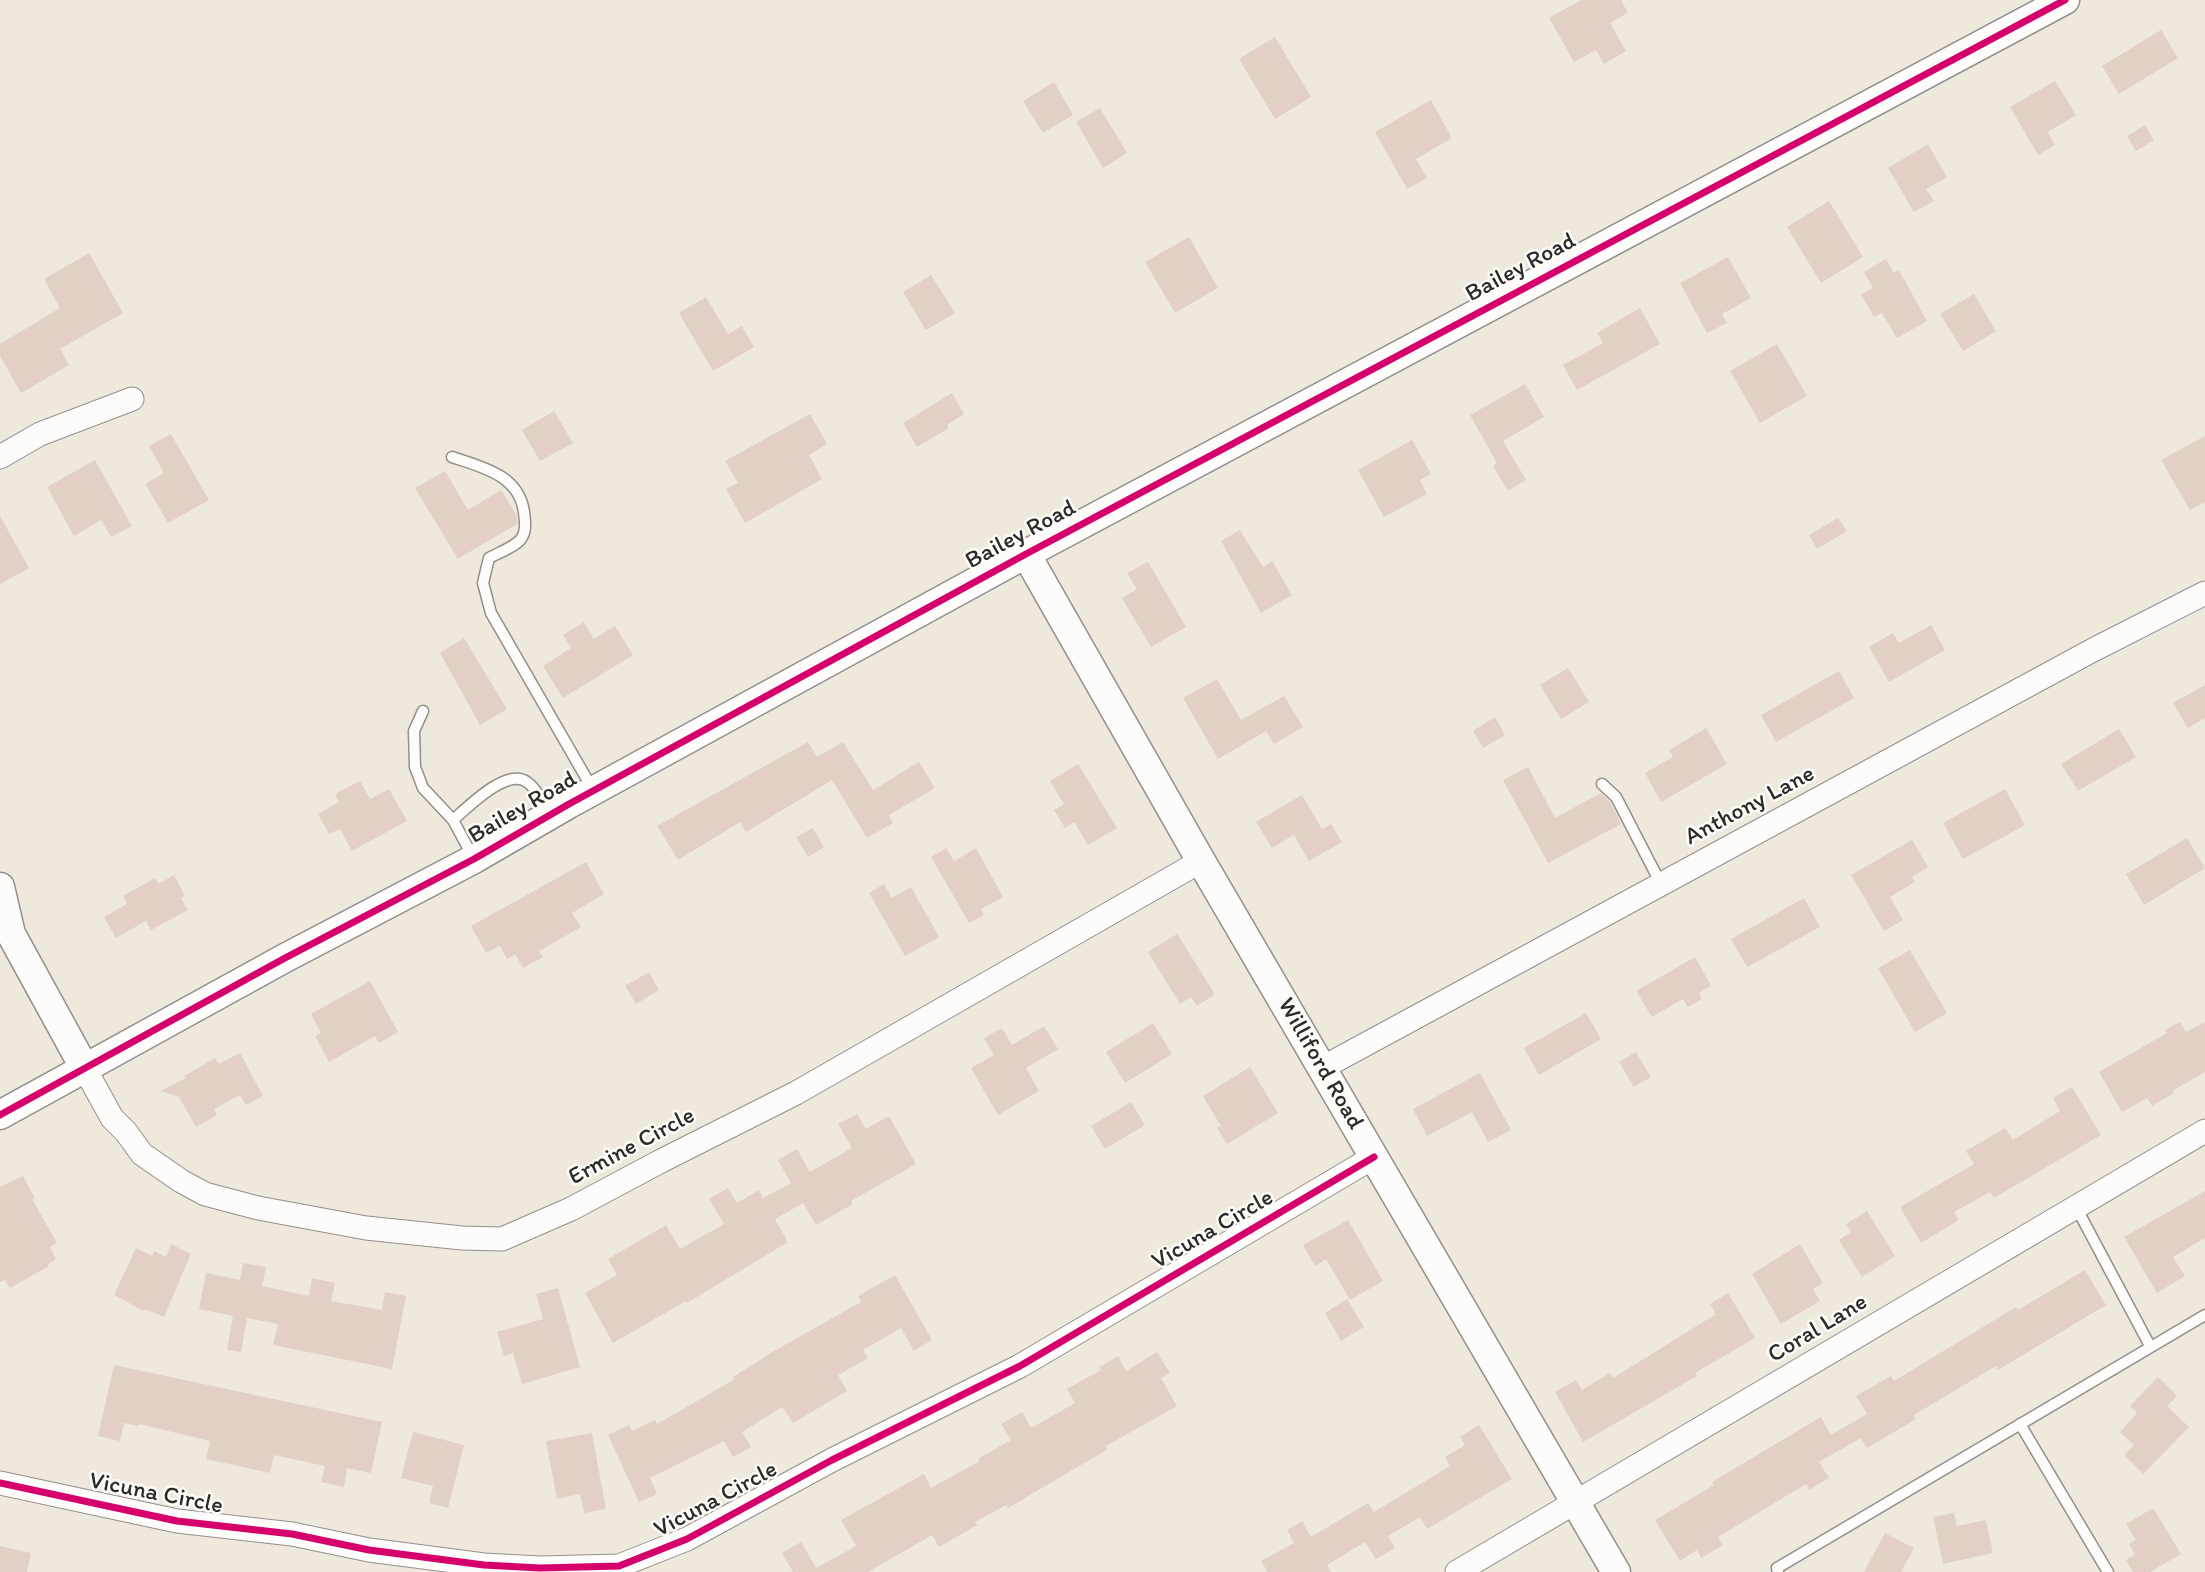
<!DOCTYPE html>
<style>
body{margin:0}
canvas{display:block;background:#efe8dd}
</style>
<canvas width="2205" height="1572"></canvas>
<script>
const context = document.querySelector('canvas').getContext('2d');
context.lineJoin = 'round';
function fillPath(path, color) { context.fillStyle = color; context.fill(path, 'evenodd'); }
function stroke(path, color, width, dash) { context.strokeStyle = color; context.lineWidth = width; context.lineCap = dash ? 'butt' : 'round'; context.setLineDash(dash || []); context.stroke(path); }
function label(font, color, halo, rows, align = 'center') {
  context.font = font + ' Itim,sans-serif'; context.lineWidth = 5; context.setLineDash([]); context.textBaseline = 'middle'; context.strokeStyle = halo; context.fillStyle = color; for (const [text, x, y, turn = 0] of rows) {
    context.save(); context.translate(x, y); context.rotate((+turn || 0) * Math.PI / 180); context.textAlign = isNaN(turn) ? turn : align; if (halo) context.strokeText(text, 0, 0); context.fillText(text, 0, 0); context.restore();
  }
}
fillPath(new Path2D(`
 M1581 0H1621L1628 13 1610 23 1626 51 1604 64 1596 50 1574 62 1549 18Z
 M2161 30 2178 58 2119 94 2102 66Z
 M1275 37 1311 97 1275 119 1239 59Z
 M2055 81 2076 115 2048 132 2055 145 2038 155 2010 107Z
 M1054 82 1073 115 1043 133 1023 101Z
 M1431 100 1452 138 1416 159 1427 178 1407 189 1375 132Z
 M1100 108 1127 153 1103 168 1076 122Z
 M2145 125 2154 140 2136 151 2127 136Z
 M1928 144 1947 177 1926 189 1934 201 1914 212 1888 168Z
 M1829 201 1863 257 1821 283 1787 227Z
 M1189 237 1218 288 1175 313 1145 262Z
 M89 253 123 313 60 349 69 365 21 393 0 356V344L60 308 44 279Z
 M1728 257 1751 298 1722 314 1727 323 1707 333 1680 283Z
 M1886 259 1894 273 1899 270 1927 321 1897 338 1882 313 1874 317 1861 294 1873 288 1864 272Z
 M931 275 955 313 926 330 903 292Z
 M1974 294 1996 331 1963 351 1940 314Z
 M706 297 728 334 742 326 754 347 713 371 679 313Z
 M1640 308 1660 344 1577 390 1563 365 1603 343 1597 333Z
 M1777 344 1807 396 1760 423 1730 371Z
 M1525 384 1544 417 1503 441 1526 480 1508 491 1493 466 1497 463 1470 415Z
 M952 393 964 414 947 425 949 428 917 447 903 423Z
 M554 411 573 443 540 461 522 430Z
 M810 414 827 444 809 455 822 479 745 523 726 489 738 483 725 461Z
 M171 434 209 500 168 523 145 484 164 473 149 446Z
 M2205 436V502L2190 510 2161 460Z
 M1412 440 1431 474 1420 480 1427 494 1384 517 1358 470Z
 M95 460 132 526 111 537 101 520 74 536 47 487Z
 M445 471 468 510 501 490 517 516V524L458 559 415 488Z
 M0 516 29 568 0 584Z
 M1838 518 1847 531 1817 549 1809 535Z
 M1240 530 1263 567 1272 561 1292 595 1261 613 1221 541Z
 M1148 562 1186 627 1151 647 1122 598 1137 589 1127 573Z
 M584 622 594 639 615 626 633 655 563 698 543 666 571 648 563 635Z
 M1931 625 1945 650 1889 682 1869 647 1893 633 1899 643Z
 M464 638 507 709 480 725 440 653Z
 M1568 668 1589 702 1561 719 1540 685Z
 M1839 671 1854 698 1776 742 1761 715Z
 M1217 679 1241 720 1284 696 1303 727 1274 744 1266 731 1218 759 1183 698Z
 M2205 685V718L2188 728 2173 703Z
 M1495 717 1505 735 1483 748 1473 731Z
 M1706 728 1727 764 1661 802 1645 773 1673 757 1669 750Z
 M2119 729 2136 757 2078 791 2061 764Z
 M808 742 817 757 843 742 873 790 919 762 935 788 889 815 893 823 867 838 832 780 746 832 740 822 678 860 657 826Z
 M1078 764 1117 828 1088 845 1074 822 1065 828 1054 810 1064 804 1050 781Z
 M1528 767 1555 818 1601 793 1610 802 1621 824 1548 863 1503 780Z
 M360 781 370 799 389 789 407 821 352 851 340 829 329 834 318 814 339 802 335 794Z
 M2005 789 2025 825 1963 859 1943 823Z
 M1302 795 1322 829 1331 824 1342 842 1309 861 1294 835 1272 848 1256 822Z
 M813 828 824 847 808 857 796 837Z
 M2187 838 2205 868 2144 905 2126 874Z
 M1912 840 1928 867 1912 877 1915 882 1890 897 1903 920 1884 931 1851 875Z
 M946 848 954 861 976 848 1003 897 981 909 984 915 969 923 931 857Z
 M586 862 604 894 572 913 581 927 539 951 543 957 523 968 515 954 507 959 500 946 486 953 471 926Z
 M174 875 185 896 181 898 188 910 151 930 146 921 116 938 104 917 127 904 123 896 155 878 158 884Z
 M884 884 892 898 911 887 939 937 905 956 869 893Z
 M1804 898 1820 927 1747 967 1731 939Z
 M1177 934 1215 994 1197 1006 1191 997 1180 1004 1148 952Z
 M1910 950 1947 1013 1915 1032 1878 968Z
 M1695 957 1711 986 1699 993 1702 999 1688 1007 1683 999 1652 1017 1636 991Z
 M649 972 659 990 636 1004 625 986Z
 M370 981 398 1032 379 1043 375 1036 329 1062 315 1036 321 1033 311 1014Z
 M1586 1013 1601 1039 1539 1075 1524 1048Z
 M2180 1022 2186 1032 2205 1022V1072L2172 1091 2174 1093 2152 1106 2147 1098 2122 1112 2099 1072 2167 1033 2165 1030Z
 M1153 1023 1172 1054 1125 1083 1106 1052Z
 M1044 1026 1058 1049 1026 1068 1039 1091 998 1115 971 1068 994 1055 984 1038 1002 1028 1012 1045Z
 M1636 1052 1651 1077 1634 1087 1619 1062Z
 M240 1053 263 1096 246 1105 240 1095 214 1109 217 1115 196 1127 179 1097 160 1091 186 1078 184 1076 215 1058 219 1064Z
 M1250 1067 1278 1113 1227 1144 1217 1128 1221 1126 1203 1096Z
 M1480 1073 1511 1130 1488 1142 1472 1112 1427 1136 1413 1109Z
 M2072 1087 2101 1135 1994 1198 1990 1192 1954 1212 1959 1220 1921 1243 1900 1207 1974 1164 1966 1151 2005 1128 2013 1140 2060 1111 2053 1098Z
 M1131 1102 1145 1125 1105 1149 1091 1126Z
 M857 1114 866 1129 889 1116 916 1164 851 1201 853 1204 816 1225 803 1203 775 1219 788 1242 687 1303 686 1301 613 1343 585 1293 617 1275 608 1259 666 1225 680 1249 724 1224 709 1199 728 1188 737 1203 759 1190 763 1198 791 1183 778 1160 797 1149 810 1172 852 1148 838 1124Z
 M23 1176 35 1198 32 1199 57 1243 50 1247 56 1259 48 1264 49 1266 10 1288 5 1280 0 1282V1187Z
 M2205 1191V1238L2173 1257 2185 1276 2157 1293 2124 1237Z
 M1867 1211 1895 1256 1862 1277 1839 1240 1851 1232 1846 1224Z
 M1348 1220 1383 1281 1350 1300 1326 1259 1315 1266 1303 1245Z
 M171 1244 191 1254 164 1317 145 1309 144 1311 114 1295 136 1248 152 1256 154 1251 166 1257Z
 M1800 1244 1823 1283 1813 1289 1820 1301 1781 1324 1752 1274Z
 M243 1263 266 1267 262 1286 309 1296 312 1278 335 1283 331 1301 382 1310 385 1292 406 1296 392 1369 273 1345 278 1324 247 1318 241 1352 227 1350 233 1316 199 1309 206 1273 240 1280Z
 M2085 1270 2106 1305 1998 1370 1996 1366 1914 1415 1916 1419 1867 1448 1861 1438 1819 1462 1829 1478 1809 1490 1806 1484 1718 1537 1723 1545 1701 1558 1697 1550 1680 1561 1655 1520 1714 1485 1712 1482 1821 1417 1831 1435 1867 1414 1856 1396 1891 1376 1894 1381 2016 1307 2018 1310Z
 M895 1275 932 1340 914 1351 901 1328 863 1350 868 1358 838 1375 847 1391 793 1423 782 1407 742 1432 751 1447 733 1457 724 1441 650 1478 657 1494 639 1502 608 1435 629 1425 632 1431 655 1420 657 1424 735 1379 733 1377 774 1351 861 1302 858 1296Z
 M558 1288 580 1367 522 1384 513 1353 504 1356 497 1332 543 1319 536 1294Z
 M1728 1293 1755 1338 1695 1373 1697 1376 1583 1442 1555 1392 1576 1380 1582 1390 1610 1373 1613 1378 1716 1314 1710 1304Z
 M1347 1299 1364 1327 1341 1341 1325 1313Z
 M1157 1352 1170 1373 1161 1378 1177 1406 1106 1446 1108 1449 1008 1508 1006 1505 975 1522 977 1525 939 1547 932 1535 868 1572H793L782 1553 801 1542 816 1568 856 1546 841 1520 924 1474 931 1488 980 1461 979 1458 1011 1440 1001 1424 1022 1412 1031 1428 1075 1403 1067 1389 1101 1370 1099 1367 1118 1356 1126 1371Z
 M114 1365 382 1422 371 1473 347 1468 344 1487 321 1482 325 1466 274 1455 270 1473 206 1459 210 1441 139 1424V1426L124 1423 120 1441 98 1436Z
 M2158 1377 2177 1396 2167 1406 2189 1427 2143 1474 2124 1455 2134 1445 2120 1432 2137 1413 2130 1406Z
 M1479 1425 1512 1479 1427 1529 1420 1517 1388 1536 1395 1548 1376 1559 1365 1542 1327 1565 1331 1572H1268L1261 1561 1294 1543 1287 1530 1302 1521 1311 1537 1368 1503 1374 1512 1450 1466 1445 1457 1465 1445 1460 1437Z
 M413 1432 464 1445 448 1508 429 1503 433 1486 401 1478Z
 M592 1433 606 1509 584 1513 580 1494 557 1499 546 1441Z
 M2153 1508 2181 1554 2150 1572H2133L2126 1560 2135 1554 2129 1544 2136 1540 2126 1524Z
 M1954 1513 1957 1526 1986 1520 1993 1553 1943 1564 1933 1517Z
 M1885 1533 1914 1548 1901 1572H1864Z
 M0 1546 31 1553 27 1572H0Z`), '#e2d0c6');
const service = new Path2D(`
 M452 457C482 467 519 475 524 512 525 522 527 530 521 539 515 547 498 553 489 558L483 583 491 613 592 788
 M423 711 414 731 415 767 423 788 453 820 474 859
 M1602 784 1616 797 1661 884
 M453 820C468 807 507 767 527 782 537 789 543 803 548 814
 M2076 1207 2150 1346
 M2020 1424 2108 1572
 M1778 1572 1777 1568 2205 1315`);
const minor = new Path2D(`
 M0 457 40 434 132 399
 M1322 1068 2093 650 2205 593
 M85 1069 112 1118 126 1132 142 1154 181 1181 205 1194 258 1208 366 1228 462 1238 502 1239 571 1209 661 1161 796 1093 1201 861
 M0 1483 177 1521 292 1534 369 1550 484 1565 540 1568 619 1566 687 1539 832 1460 1020 1366 1374 1157
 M1457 1572 2205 1131`);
const tertiary = new Path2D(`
 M1026 554 1201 861 1616 1572
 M0 887 11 934 85 1069
 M0 1115 285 958 474 859 569 804 1026 554 2065 0`);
stroke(service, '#938f8a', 13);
stroke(minor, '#938f8a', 25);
stroke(tertiary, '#938f8a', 31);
stroke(service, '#fdfcfa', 10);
stroke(minor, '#fdfcfa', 23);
stroke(tertiary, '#fdfcfa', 28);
stroke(new Path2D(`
 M0 1115 285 958 474 859 569 804 1026 554 2065 0
 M0 1483 177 1521 292 1534 369 1550 484 1565 540 1568 619 1566 687 1539 832 1460 1020 1366 1374 1157`), '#d6006c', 7);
label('24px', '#2b2b2b', '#fdfcf7', [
 ["Bailey Road",1521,268,-28],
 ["Bailey Road",1021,535,-28],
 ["Anthony Lane",1750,806,-28],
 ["Bailey Road",523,808,-30],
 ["Williford Road",1320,1064,60],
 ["Ermine Circle",632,1147,-28],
 ["Vicuna Circle",1213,1230,-30],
 ["Coral Lane",1818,1329,-31],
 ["Vicuna Circle",156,1494,11],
 ["Vicuna Circle",716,1500,-28]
]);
</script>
